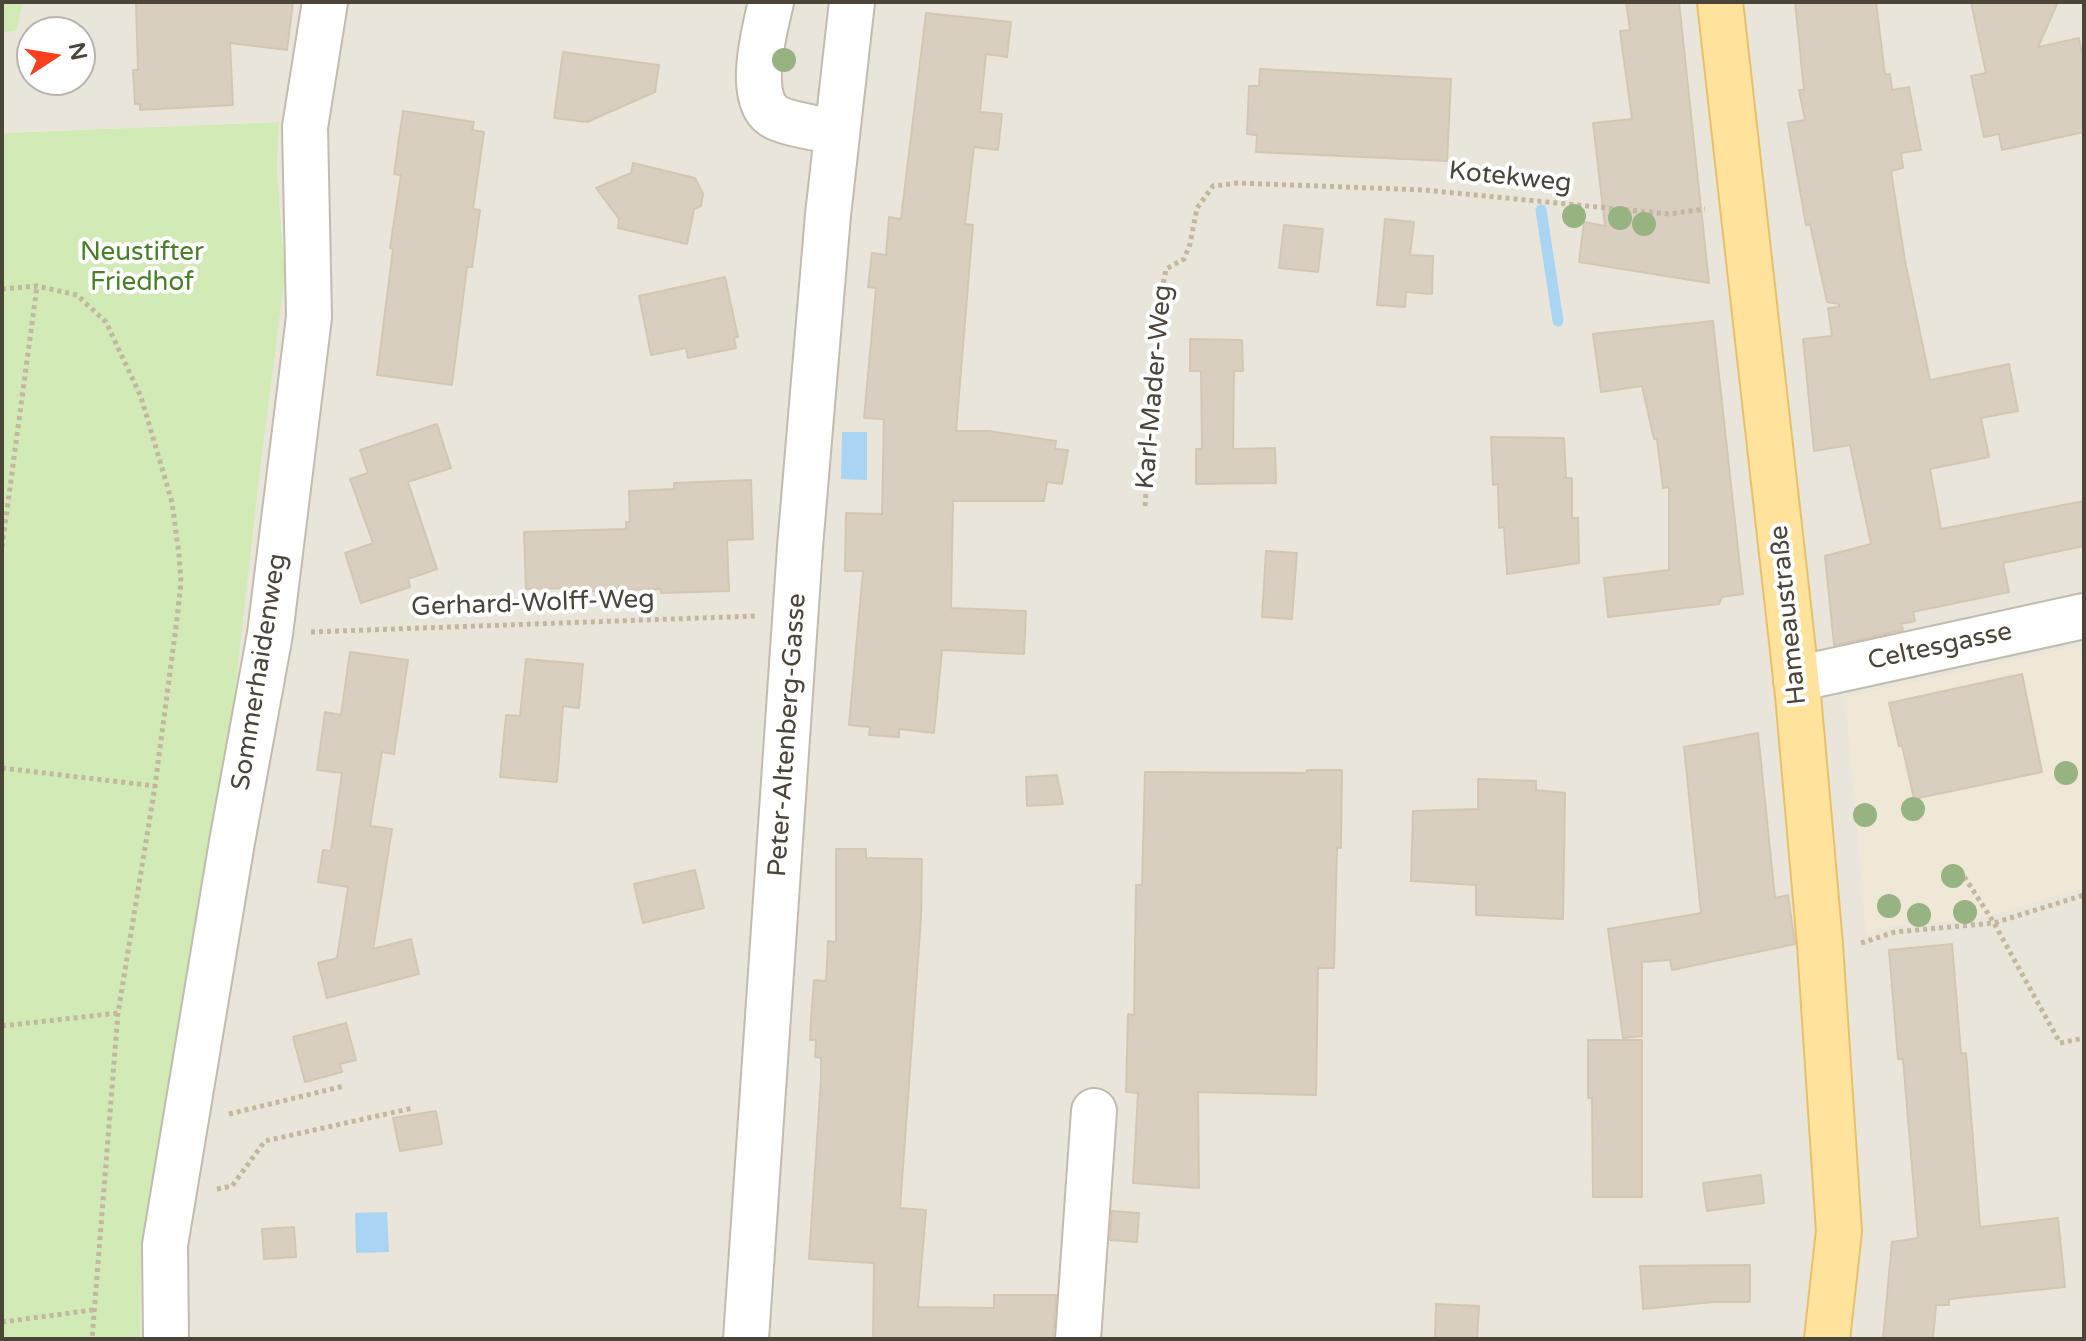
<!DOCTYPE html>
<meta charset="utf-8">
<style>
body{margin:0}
#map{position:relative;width:2086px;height:1341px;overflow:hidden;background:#f6f3ec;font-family:"Varela Round",sans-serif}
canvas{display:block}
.frame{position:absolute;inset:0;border:4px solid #4b4439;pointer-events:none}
.north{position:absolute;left:16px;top:16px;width:80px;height:80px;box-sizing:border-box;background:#fff;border:2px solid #b7b4b0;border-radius:50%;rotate:78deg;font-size:22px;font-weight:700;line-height:32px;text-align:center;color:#4b4439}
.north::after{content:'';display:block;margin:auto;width:28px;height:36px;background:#fc3f1d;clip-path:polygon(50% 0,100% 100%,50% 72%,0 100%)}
</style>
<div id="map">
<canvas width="2086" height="1341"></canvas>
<div class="frame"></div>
<div class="north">N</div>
</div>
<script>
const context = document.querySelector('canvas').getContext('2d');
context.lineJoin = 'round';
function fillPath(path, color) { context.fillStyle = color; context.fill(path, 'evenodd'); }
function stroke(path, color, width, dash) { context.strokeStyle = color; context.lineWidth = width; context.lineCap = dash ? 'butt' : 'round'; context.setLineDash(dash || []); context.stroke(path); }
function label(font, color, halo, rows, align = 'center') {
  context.font = font + ' "Varela Round",sans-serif'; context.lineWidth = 8; context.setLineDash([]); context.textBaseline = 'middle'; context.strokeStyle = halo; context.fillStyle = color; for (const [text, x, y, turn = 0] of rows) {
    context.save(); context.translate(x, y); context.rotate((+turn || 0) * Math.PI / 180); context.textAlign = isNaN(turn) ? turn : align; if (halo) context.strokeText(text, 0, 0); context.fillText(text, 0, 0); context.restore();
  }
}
fillPath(new Path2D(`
 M23 2H2084V1339H140L141 1265 171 1097 285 276 277 170 279 122 2 133V33L17 30ZM32 32H80V80H32Z`), '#eae5da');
fillPath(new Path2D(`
 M2079 646 2084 670V888L1981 918 1891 926 1866 934 1845 697Z`), '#efe8d6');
fillPath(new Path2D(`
 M2 2H23L17 30 2 33Z
 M279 122 277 170 285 276 261 460 223 797 141 1265 140 1339H2V133Z`), '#d2eab5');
fillPath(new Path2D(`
 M842 432H867V480L841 479Z
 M387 1212 389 1252 356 1253 355 1213Z`), '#a9d4f2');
stroke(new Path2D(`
 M1541 210 1558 321`), '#a9d4f2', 11);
const building = new Path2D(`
 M136 2H293L287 50 230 43 233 105 140 110V104H135L133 70H138Z
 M1626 2H1679L1709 283 1579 262 1584 222 1605 226 1593 123 1632 119 1620 31 1630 30Z
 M1795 2H1876L1885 75 1890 74 1892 90 1909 87 1921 150 1901 153 1903 168 1891 171 1905 261 1930 380 2009 364 2018 411 1981 418 1989 457 1930 469 1941 529 2084 501V546L2003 563 2009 592 1913 612 1915 621 1901 624 1903 630 1834 645 1825 556 1871 544 1850 445 1814 451 1803 339 1832 336 1828 308 1839 307V304L1827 302 1810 224 1806 225 1788 123 1805 120 1799 90H1804Z
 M1971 2H2058L2038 47 2079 38 2084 63V132L2002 150 1999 134 1984 137 1971 76 1986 73Z
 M926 13 1011 22 1007 57 986 54 980 112 1002 114 998 150 974 147 965 224 973 225 956 431H989L1056 441 1055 449 1068 450 1062 484 1047 482 1044 501H953L951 608 1026 611 1024 654 942 650 934 733 899 729V737L869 735 870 727 849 725 863 571H845L846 513 882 514 884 419 864 418 876 288 868 287 872 253 886 255 889 217 901 219Z
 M563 52 659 65 655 92 587 122 554 118Z
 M1260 69 1451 79 1447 161 1256 152 1257 135 1247 134 1249 86H1259Z
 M403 111 474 122 472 130 484 132 473 209 480 210 472 267H467L452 385 377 375 393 249 390 248 401 175 394 174Z
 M633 163 695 178 703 194 701 206 694 209 687 244 618 228 619 219 596 188 631 173Z
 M1385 219 1414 222 1410 255 1433 256 1432 294 1406 292 1405 307 1377 305Z
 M1284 225 1323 229 1318 272 1279 268Z
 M725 277 738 337 734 338 736 348 688 358 686 348 651 355 639 296Z
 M1713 321 1743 594 1722 597 1719 604 1608 617 1604 578 1669 570V487L1663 488 1657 439H1654L1642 386 1601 392 1593 334Z
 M1190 339 1242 340 1243 371H1234L1233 449 1275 448 1276 483 1196 484V449H1202L1201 371H1190Z
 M437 424 451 468 408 482 437 569 408 579 410 587 361 603 345 553 373 543 350 479 368 473 360 450Z
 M1491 437 1564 438 1566 478H1572V518H1578L1579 563 1507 574 1504 527 1499 528 1498 484 1493 485Z
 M751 480 753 539 727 540 729 591 661 593V589L568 592V588L526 589 524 532 626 529V522H630L629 491 674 489V483Z
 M1266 551 1297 553 1292 619 1262 617Z
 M350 652 408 660 394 754 382 752 370 826 392 829 373 949 411 939 419 974 327 998 318 963 337 958 348 887 318 882 323 850 331 851 342 773 317 770 325 712 341 715Z
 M526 659 583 664 579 708 563 706 557 782 500 777 506 715 520 716Z
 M2022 674 2042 772 1914 799 1902 745 1899 746 1889 703Z
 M1758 733 1775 898 1788 895 1795 944 1672 970 1670 960 1642 962V1036L1623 1038 1608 929 1701 913 1684 747Z
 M1307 770H1342L1341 848H1337L1334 968H1318L1316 1095 1198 1092 1199 1188 1133 1183 1138 1093 1126 1092 1128 1014 1134 1015 1136 885H1142L1145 772 1306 773Z
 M1057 775 1063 804 1027 806 1026 777Z
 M1478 779 1536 781V790L1565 793 1563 919 1476 915V885L1411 881 1413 811 1478 809Z
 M836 849H866V858L922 859 921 918 900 1208 926 1210 918 1307 994 1308V1295H1056L1053 1339H873L874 1263 809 1259 821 1080V1058L815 1057 816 1040H810L811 1020 814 980 826 981 828 941 836 942Z
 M695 870 704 908 643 923 634 884Z
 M1952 944 1961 1054 1966 1053 1980 1227 2058 1218 2065 1287 1949 1299V1305H1936L1933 1339H1883L1892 1242 1918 1238 1903 1059H1898L1889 950Z
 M346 1023 356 1060 340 1064 342 1072 305 1082 293 1037Z
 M1588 1040H1642V1197H1593L1592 1098H1588Z
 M436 1111 442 1144 400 1151 393 1118Z
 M1761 1175 1764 1203 1707 1211 1703 1183Z
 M1112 1211 1139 1213 1137 1242 1110 1240Z
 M294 1227 296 1257 264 1259 262 1229Z
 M1750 1265V1302H1713L1643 1309 1640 1266Z
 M1436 1304 1479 1306 1477 1339H1435Z`);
fillPath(building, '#d8cfc1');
stroke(building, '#d3c7b4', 2);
const minor = new Path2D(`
 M771 2C765 29 744 103 777 118 795 126 819 128 837 132
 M1796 679 2084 616
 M166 1339 165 1245 232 842 270 634 309 317 305 127 325 2
 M746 1339 800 547 828 215 852 2
 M1078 1339 1094 1111`);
const major = new Path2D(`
 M1720 2 1798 695 1820 945 1839 1231 1827 1339`);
stroke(minor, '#c2bbae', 48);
stroke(major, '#e6c16a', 48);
stroke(new Path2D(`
 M2 289 37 286 77 295 106 322 141 397 172 502 179 555 181 582 177 619 155 786 118 1013 92 1339
 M1145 506 1159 306 1166 269 1184 259 1190 244 1197 208 1213 186 1238 183 1424 190 1669 214 1705 209
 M2 547 37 286
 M311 632 756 616
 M2 768 155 786
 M1960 870 1994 923 2060 1043 2084 1038
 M1861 943 1895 932 1994 923 2084 895
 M2 1026 118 1013
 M229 1114 344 1086
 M217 1189 232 1186 265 1141 413 1108
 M2 1322 93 1310`), '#c4b79f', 5, [4, 4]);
stroke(minor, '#fff', 44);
stroke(major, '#ffe39c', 44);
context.fillStyle = '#97b381';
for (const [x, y] of [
 [784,60],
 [1574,216],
 [1620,218],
 [1644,224],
 [2066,773],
 [1913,809],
 [1865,815],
 [1953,876],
 [1889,906],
 [1965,912],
 [1919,915]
]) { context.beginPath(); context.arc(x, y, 12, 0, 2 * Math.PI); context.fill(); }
label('26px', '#4b4439', '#fff', [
 ["Kotekweg",1510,178,6],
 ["Karl-Mader-Weg",1155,387,-85],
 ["Gerhard-Wolff-Weg",533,604,-2],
 ["Hameaustraße",1789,615,-96],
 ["Celtesgasse",1940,647,-12],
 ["Sommerhaidenweg",260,672,-81],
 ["Peter-Altenberg-Gasse",788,735,-86]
]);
label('26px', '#4a7f2a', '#fff', [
 ["Neustifter",142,253],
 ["Friedhof",142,283]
]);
</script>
